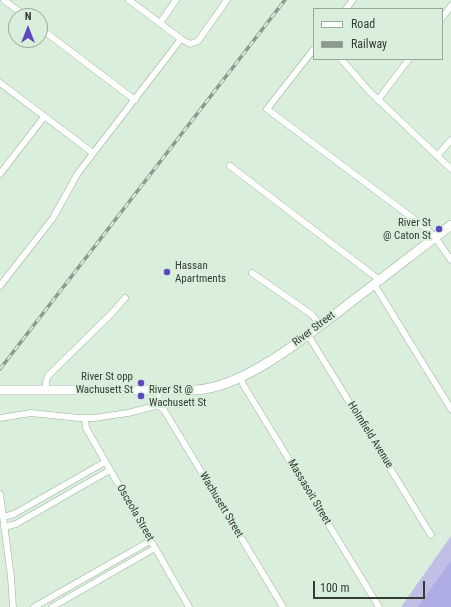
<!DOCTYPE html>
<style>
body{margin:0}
#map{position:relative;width:451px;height:607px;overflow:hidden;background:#d9efdb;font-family:"Roboto Condensed",sans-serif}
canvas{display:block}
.legend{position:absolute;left:313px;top:8px;width:130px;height:52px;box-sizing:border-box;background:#d9efdb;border:1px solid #97a799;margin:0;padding:5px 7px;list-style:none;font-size:12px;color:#343c35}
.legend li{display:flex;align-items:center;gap:8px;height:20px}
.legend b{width:20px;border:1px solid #97a799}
.north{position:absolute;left:8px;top:8px;width:40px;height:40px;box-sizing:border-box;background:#d9efdb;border:1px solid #97a799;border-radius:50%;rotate:0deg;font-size:11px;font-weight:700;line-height:16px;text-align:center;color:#343c35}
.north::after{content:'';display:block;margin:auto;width:14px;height:18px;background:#5d47c0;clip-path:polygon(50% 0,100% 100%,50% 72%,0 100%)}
.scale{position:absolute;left:313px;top:581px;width:112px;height:18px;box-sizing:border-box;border:2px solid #343c35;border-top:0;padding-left:5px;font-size:12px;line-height:14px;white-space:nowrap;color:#343c35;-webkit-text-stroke:3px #d9efdb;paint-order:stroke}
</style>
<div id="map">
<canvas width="451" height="607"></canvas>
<ul class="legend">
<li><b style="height:5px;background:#fff"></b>Road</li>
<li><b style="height:5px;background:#8b9a8c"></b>Railway</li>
</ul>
<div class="north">N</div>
<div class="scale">100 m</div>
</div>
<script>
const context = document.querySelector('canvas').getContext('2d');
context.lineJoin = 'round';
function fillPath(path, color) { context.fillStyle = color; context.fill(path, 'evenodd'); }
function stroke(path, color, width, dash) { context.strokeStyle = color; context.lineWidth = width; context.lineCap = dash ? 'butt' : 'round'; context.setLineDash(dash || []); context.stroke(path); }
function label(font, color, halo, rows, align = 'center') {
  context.font = font + ' "Roboto Condensed",sans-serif'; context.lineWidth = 4; context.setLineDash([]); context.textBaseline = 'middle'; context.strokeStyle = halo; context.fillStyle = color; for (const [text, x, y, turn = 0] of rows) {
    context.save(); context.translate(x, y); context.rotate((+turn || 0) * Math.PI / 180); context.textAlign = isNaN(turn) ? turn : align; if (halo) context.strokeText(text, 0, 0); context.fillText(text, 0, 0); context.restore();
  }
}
fillPath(new Path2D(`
 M451 536V560L417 607H401Z`), '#c0bfe6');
fillPath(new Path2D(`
 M451 560V607H417Z`), '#afade5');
const street = new Path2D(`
 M4 0 25 16
 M129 0 181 39 190 44 198 41 227 0
 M346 9 353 0
 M442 18 451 6
 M160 23 176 0
 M40 28 135 100
 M314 49 267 109 426 228 435 237 451 260
 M341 59 369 91 451 169
 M0 83 93 153
 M378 100 409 59
 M437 156 451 140
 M230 166 373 275 379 280
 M0 174 44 117
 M252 273 311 314 321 325
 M374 284 451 409
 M0 286 53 218 78 173 181 39
 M308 335 431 535
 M240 377 244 386 379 607
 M46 389V381L48 376 112 313 125 298
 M156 404 164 410 283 607
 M0 418 31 413 79 418H94L128 413 155 406 158 401 159 390
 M85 419 86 428 189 607
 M0 494 11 577 13 607
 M3 517 14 514 105 462
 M4 527 16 524 110 470
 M34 607 150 541
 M52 607 155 548`);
const secondary = new Path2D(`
 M0 390H196C248 387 314 330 355 299 387 274 419 250 451 225`);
stroke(street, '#9db19e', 7);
stroke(secondary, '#9db19e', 10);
stroke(street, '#fff', 6);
stroke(secondary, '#fff', 9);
const rail = new Path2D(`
 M0 369 285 0`);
stroke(rail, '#8b9a8c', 3.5);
stroke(rail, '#d9efdb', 2, [6]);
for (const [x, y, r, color] of [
 [439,229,4,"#5d47c0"],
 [167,272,4,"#5d47c0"],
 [141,383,4,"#5d47c0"],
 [141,396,4,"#5d47c0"]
]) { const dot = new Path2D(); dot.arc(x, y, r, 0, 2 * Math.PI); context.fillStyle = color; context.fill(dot); stroke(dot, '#d9efdb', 1.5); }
label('11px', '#343c35', '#d9efdb', [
 ["River St",431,223],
 ["@ Caton St",431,236],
 ["Hassan",175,266,"left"],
 ["Apartments",175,279,"left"],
 ["River St opp",133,377],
 ["Wachusett St",133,390],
 ["River St @",149,390,"left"],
 ["Wachusett St",149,403,"left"]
], 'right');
label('11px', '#343c35', '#d9efdb', [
 ["River Street",314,329,-37],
 ["Holmfield Avenue",370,435,58],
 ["Massasoit Street",309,492,59],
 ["Wachusett Street",221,505,59],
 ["Osceola Street",135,513,60]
]);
</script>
